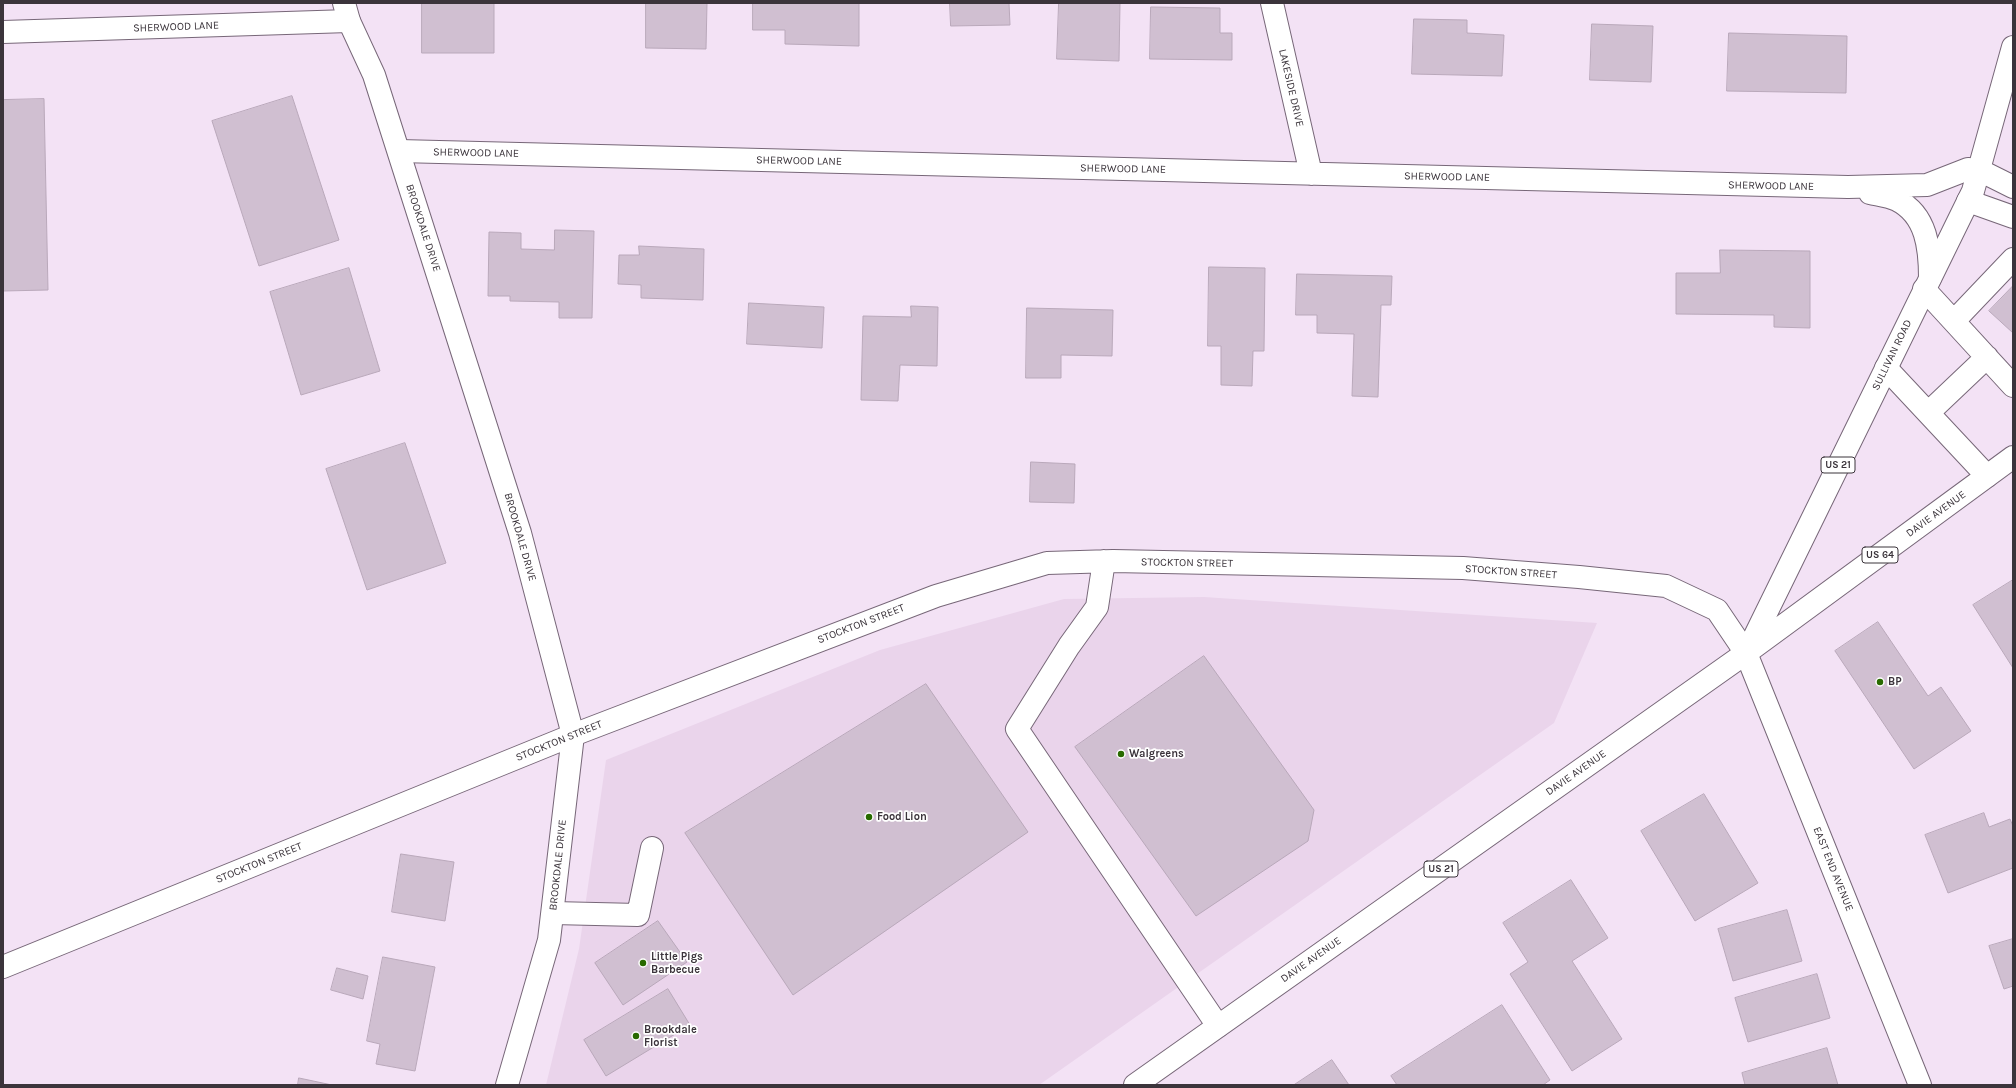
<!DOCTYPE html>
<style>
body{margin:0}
#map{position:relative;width:2016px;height:1088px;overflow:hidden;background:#f3e2f5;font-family:Karla,sans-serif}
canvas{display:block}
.frame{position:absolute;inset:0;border:4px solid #3b343b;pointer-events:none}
</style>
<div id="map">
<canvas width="2016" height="1088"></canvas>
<div class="frame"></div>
</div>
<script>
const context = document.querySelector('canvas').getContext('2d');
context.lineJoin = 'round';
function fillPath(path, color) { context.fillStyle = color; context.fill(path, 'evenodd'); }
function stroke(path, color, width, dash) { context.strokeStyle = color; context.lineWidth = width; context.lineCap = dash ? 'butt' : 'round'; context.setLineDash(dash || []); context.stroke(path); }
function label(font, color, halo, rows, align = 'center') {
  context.font = font + ' Karla,sans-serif'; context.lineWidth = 3.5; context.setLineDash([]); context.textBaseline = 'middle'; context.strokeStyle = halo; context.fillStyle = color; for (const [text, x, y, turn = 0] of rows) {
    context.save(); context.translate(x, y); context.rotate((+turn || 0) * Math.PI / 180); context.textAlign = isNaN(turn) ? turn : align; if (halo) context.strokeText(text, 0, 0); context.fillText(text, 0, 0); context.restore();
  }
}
fillPath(new Path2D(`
 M1204 597 1597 623 1554 723 1039 1085H546L579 949 606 760 880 650 1064 599Z`), '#ead4eb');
const building = new Path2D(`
 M422 3H494V53H422Z
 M646 3H707L706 49 646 48Z
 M753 3H859V46L785 44V30H753Z
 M950 3H1009L1010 25 951 26Z
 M1059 3H1120L1119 61 1057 59Z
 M1151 7 1220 8V33H1232V60L1150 59Z
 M1414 19 1467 20V33L1504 35 1502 76 1412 74Z
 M1592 24 1653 26 1651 82 1590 80Z
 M1729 33 1847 36 1846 93 1727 91Z
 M292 96 339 240 259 266 212 121Z
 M44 99 48 290 3 291V100Z
 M555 230 594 231 592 318H559V302L510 301V296H488L489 232 521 233V249L554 250Z
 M639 246 704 249 703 300 641 298V285L618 284 619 255H639Z
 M1720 250 1810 251V328L1774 327V315L1676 314V273H1720Z
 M1209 267 1265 268 1264 351H1253L1252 386 1221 385V346H1208Z
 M349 268 380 371 301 395 270 292Z
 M1297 274 1392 276 1391 305H1381L1378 397 1352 396 1354 334 1317 333V315H1296Z
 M2013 286V333L1989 311Z
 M749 303 824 307 822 348 747 344Z
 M911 306 938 307 937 366 900 365 898 401 861 400 863 316 911 317Z
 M1027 308 1113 310 1112 356 1061 355V378H1026Z
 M405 443 446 563 367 590 326 469Z
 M1031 462 1075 464 1074 503 1030 502Z
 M2013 580V668L1973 605Z
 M1878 622 1928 696 1941 687 1971 731 1914 769 1835 651Z
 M1204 656 1314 810 1308 841 1196 916 1075 747Z
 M926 684 1028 832 793 995 685 833Z
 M1704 794 1758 883 1695 921 1641 831Z
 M1984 813 1989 827 2010 819 2013 826V868L1948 893 1925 835Z
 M401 854 454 862 445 921 392 912Z
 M1571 880 1608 938 1572 961 1622 1039 1572 1071 1510 974 1528 962 1503 923Z
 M1787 910 1802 961 1733 981 1718 929Z
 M658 921 687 962 623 1005 595 963Z
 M2013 939V986L2004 989 1989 946Z
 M383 957 435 967 415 1071 376 1064 380 1044 367 1041Z
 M337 968 368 976 363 999 331 990Z
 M1817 974 1830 1018 1748 1042 1735 998Z
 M668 989 690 1025 606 1076 584 1040Z
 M1502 1005 1550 1080 1543 1085H1397L1391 1076Z
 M1827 1048 1838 1085H1745L1742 1073Z
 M1332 1060 1349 1085H1294Z
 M299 1078 332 1085H298Z`);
fillPath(building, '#d0bfd1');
stroke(building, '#b9a8ba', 1);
const minor = new Path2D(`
 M1272 3 1311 174
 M3 32 349 21
 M399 151 1848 187 1927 185 1968 169 1979 170 2013 187
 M1870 193C1879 195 1889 196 1897 200 1927 215 1930 249 1930 278
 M1968 201 2013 217
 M1924 289 2013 386
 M1954 321 2013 259
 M1886 368 1987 476
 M1928 413 1987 357
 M1104 561 1097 607 1069 646 1017 729 1218 1026
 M553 913 638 915 652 848
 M3 967 573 735 936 596 1047 563 1113 561 1463 568 1579 577 1666 586 1717 610 1746 653 1920 1085`);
const major = new Path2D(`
 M344 3 349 21 374 75 520 533 573 735 549 940 507 1085
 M1748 650 1973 191 2013 47
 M1135 1085 1746 653 2013 457`);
stroke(minor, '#776778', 24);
stroke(major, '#776778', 24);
stroke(minor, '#fff', 22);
stroke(major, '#fff', 22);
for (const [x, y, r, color] of [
 [1880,682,4,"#286a00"],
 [1121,754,4,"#286a00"],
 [869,817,4,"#286a00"],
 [643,963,4,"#286a00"],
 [636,1036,4,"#286a00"]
]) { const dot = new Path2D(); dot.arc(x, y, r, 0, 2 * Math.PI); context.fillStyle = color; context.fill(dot); stroke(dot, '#fff', 1.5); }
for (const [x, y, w] of [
 [1838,465,34],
 [1880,555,36],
 [1441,869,34]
]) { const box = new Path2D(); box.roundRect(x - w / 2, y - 8, w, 16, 3); context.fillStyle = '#fff'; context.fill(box); stroke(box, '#3b343b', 1); }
label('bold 10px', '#3b343b', null, [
 ["US 21",1838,465],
 ["US 64",1880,555],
 ["US 21",1441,869]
]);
label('11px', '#3b343b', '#fff', [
 ["SHERWOOD LANE",176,27,-2],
 ["LAKESIDE DRIVE",1291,88,77],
 ["SHERWOOD LANE",476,153,1],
 ["SHERWOOD LANE",799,161,1],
 ["SHERWOOD LANE",1123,169,1],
 ["SHERWOOD LANE",1447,177,1],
 ["SHERWOOD LANE",1771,186,1],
 ["BROOKDALE DRIVE",423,228,72],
 ["SULLIVAN ROAD",1892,355,-64],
 ["DAVIE AVENUE",1936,514,-36],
 ["BROOKDALE DRIVE",520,537,74],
 ["STOCKTON STREET",1187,563,1],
 ["STOCKTON STREET",1511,572,4],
 ["STOCKTON STREET",861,624,-21],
 ["STOCKTON STREET",559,741,-22],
 ["DAVIE AVENUE",1576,773,-35],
 ["STOCKTON STREET",259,863,-22],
 ["BROOKDALE DRIVE",558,865,-84],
 ["EAST END AVENUE",1833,869,68],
 ["DAVIE AVENUE",1311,960,-35]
]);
label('bold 11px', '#3b343b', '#fff', [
 ["BP",1888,682],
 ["Walgreens",1129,754],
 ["Food Lion",877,817],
 ["Little Pigs",651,957],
 ["Barbecue",651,970],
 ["Brookdale",644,1030],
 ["Florist",644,1043]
], 'left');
</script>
